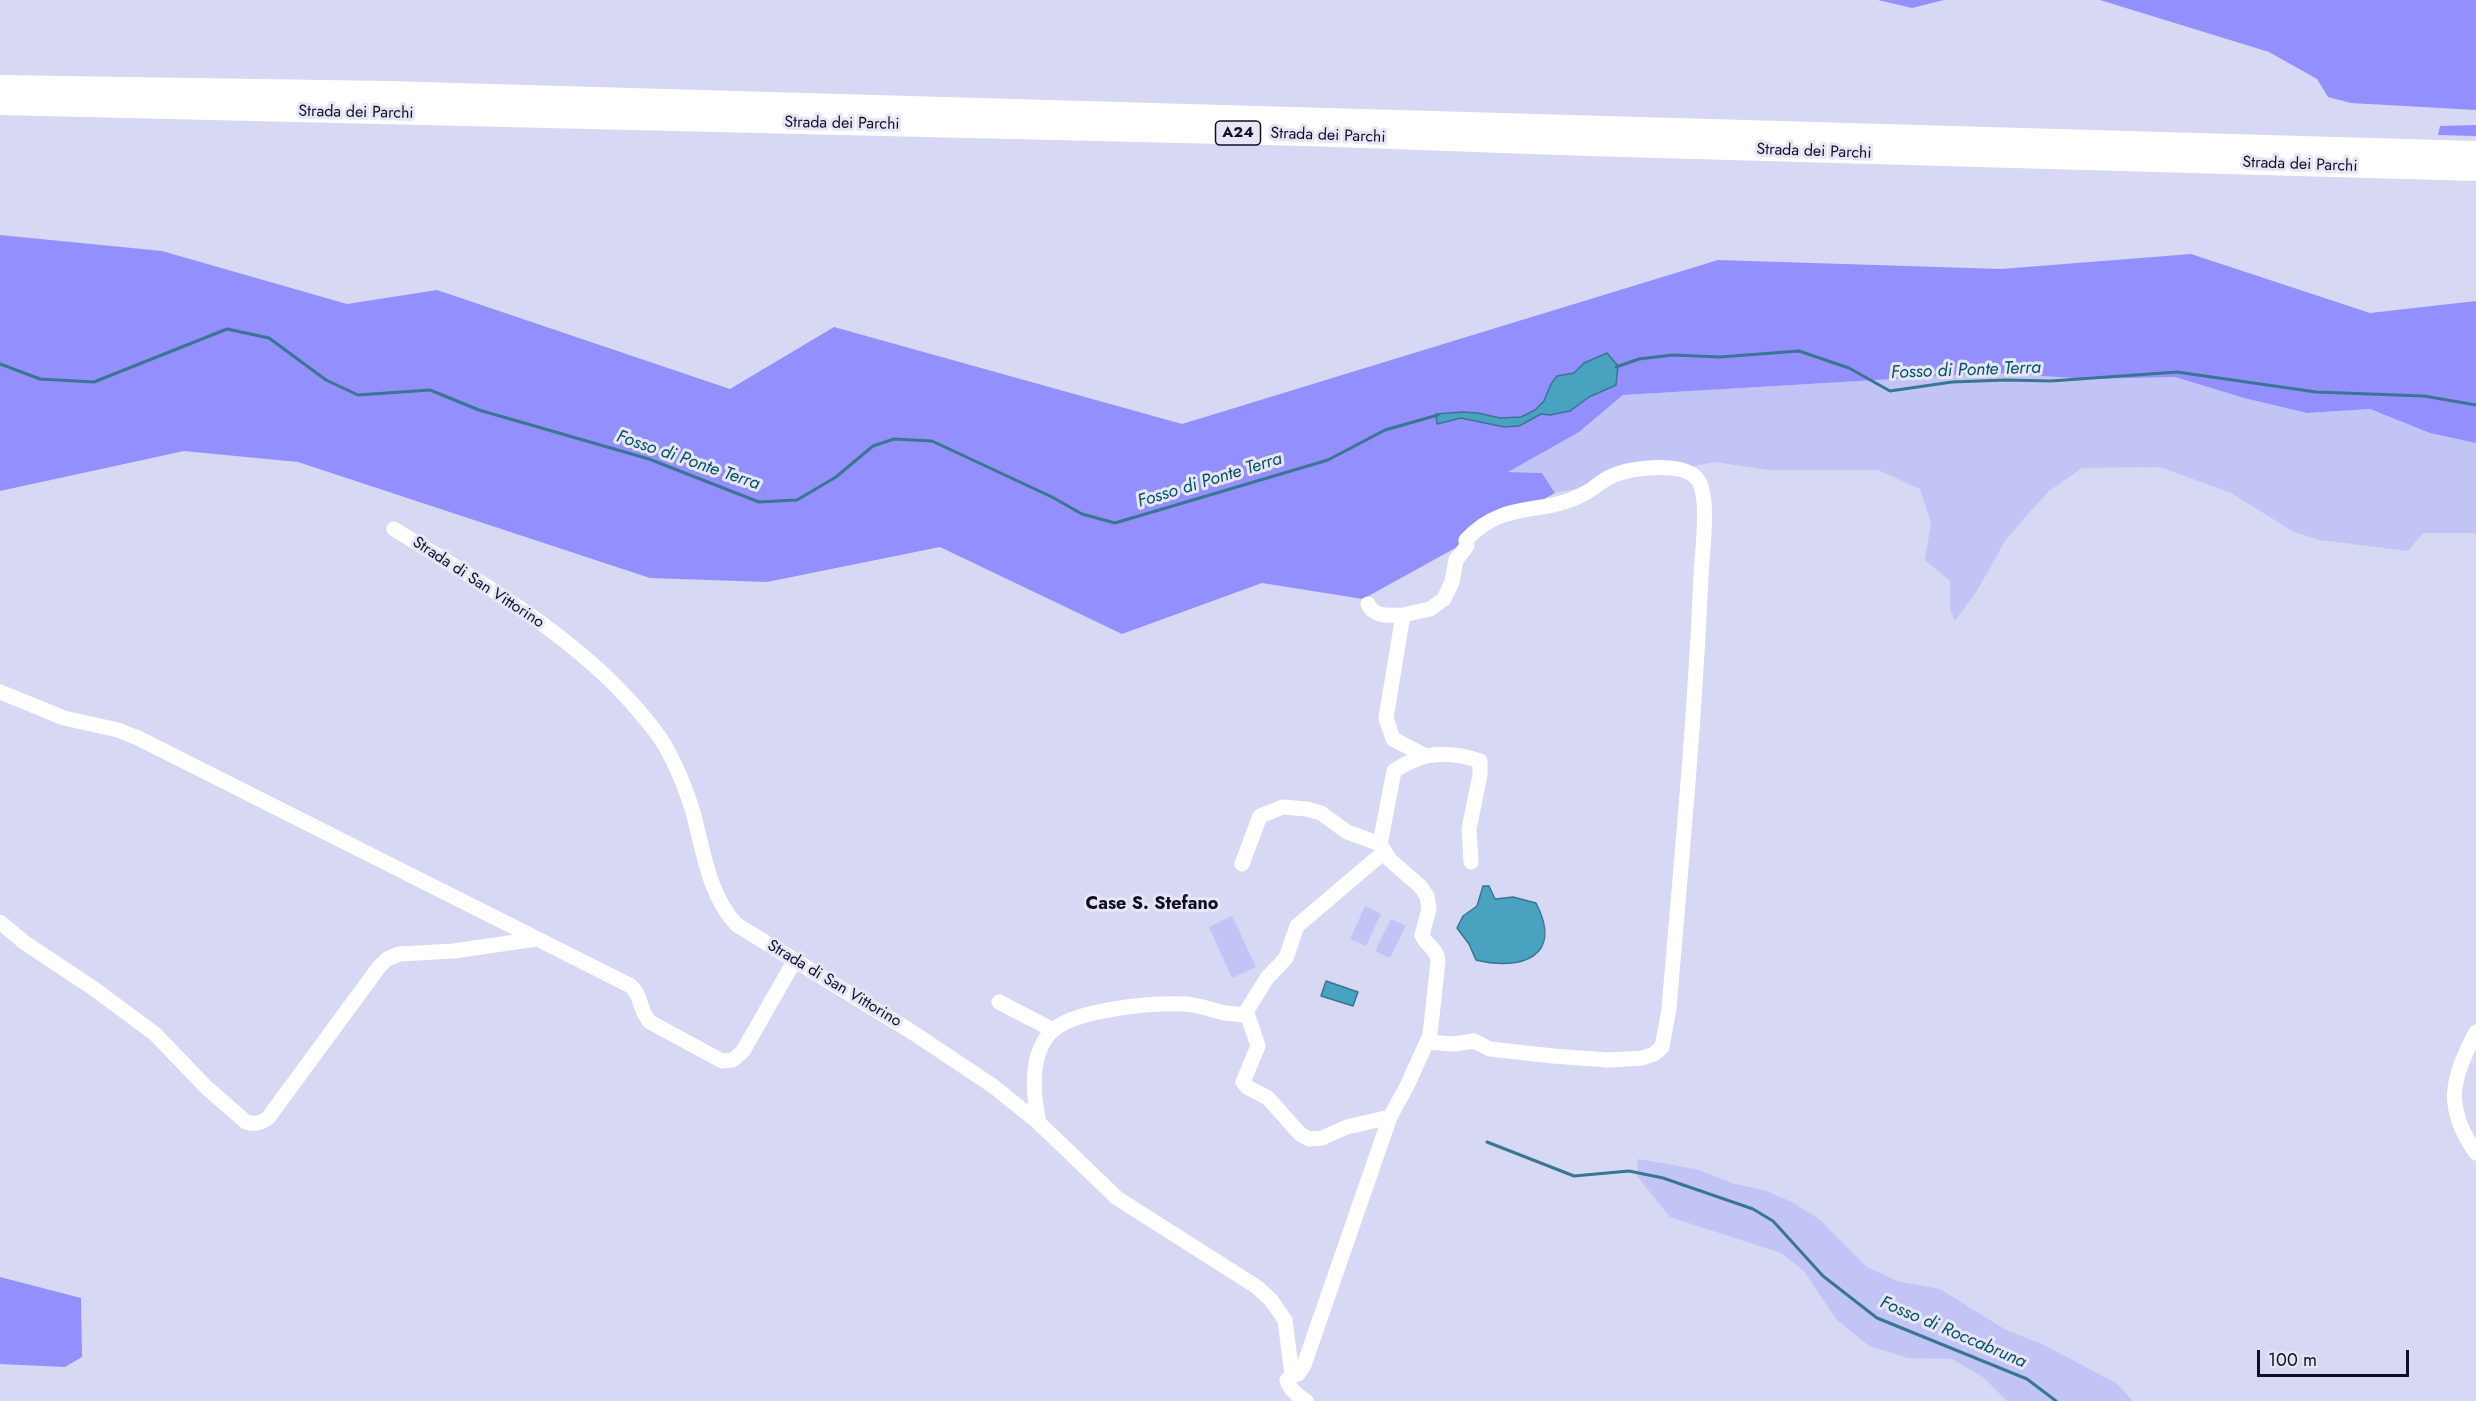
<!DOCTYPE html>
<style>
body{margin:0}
#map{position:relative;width:2476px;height:1401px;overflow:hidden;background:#d7d8f4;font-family:Jost,sans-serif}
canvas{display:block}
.scale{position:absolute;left:2257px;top:1350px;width:152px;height:27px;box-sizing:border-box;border:3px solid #110f28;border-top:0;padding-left:8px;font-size:18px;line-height:21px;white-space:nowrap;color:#110f28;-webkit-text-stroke:4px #e6e6f5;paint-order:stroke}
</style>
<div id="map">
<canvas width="2476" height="1401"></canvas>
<div class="scale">100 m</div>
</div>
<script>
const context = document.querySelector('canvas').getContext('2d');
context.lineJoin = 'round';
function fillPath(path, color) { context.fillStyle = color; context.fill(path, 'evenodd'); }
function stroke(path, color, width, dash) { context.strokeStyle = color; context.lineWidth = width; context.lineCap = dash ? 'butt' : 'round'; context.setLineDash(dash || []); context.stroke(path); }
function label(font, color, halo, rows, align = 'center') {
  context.font = font + ' Jost,sans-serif'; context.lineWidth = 6; context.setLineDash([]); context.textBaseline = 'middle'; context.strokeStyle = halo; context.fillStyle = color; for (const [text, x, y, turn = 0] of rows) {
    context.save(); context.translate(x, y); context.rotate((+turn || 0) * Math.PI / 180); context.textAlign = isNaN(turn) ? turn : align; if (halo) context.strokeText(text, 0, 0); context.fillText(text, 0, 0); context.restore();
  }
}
fillPath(new Path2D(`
 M1994 373 2091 379 2175 377 2244 398 2307 413 2370 409 2430 433 2476 443V533H2423L2408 551 2320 540 2294 532 2231 493 2160 467 2082 468 2049 491 2027 515 2005 541 1978 589 1955 621 1950 609V581L1925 560 1931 523 1920 489 1878 470H1768L1715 462 1555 493 1542 473 1507 472 1579 432 1623 395Z
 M1365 906 1381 914 1366 946 1350 939Z
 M1232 916 1256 967 1232 978 1209 927Z
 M1391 919 1406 926 1390 958 1375 951Z
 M1638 1159 1696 1169 1735 1184 1764 1190 1792 1202 1819 1219 1867 1267 1897 1281 1940 1289 2006 1330 2042 1344 2116 1383 2133 1401H2007L1983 1377 1952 1359 1908 1358 1869 1346 1836 1319 1804 1271 1781 1253 1670 1217 1637 1176Z`), '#c2c4f5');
fillPath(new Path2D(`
 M1878 0H1944L1912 8Z
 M2100 0H2476V110L2351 103 2328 97 2317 79 2269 52Z
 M2476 125V136L2438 135 2440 126Z
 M0 235 162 251 347 304 437 290 730 389 834 327 1182 424 1718 260 2001 269 2191 254 2370 313 2476 301V443L2430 433 2370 409 2307 413 2244 398 2175 377 2091 379 1994 373 1623 395 1579 432 1508 472 1542 473 1555 493 1363 599 1262 583 1122 634 940 547 767 582 650 578 298 462 184 451 0 491Z
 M0 1277 81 1298 82 1357 65 1367 0 1364Z`), '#948ffe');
const water = new Path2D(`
 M1607 353 1618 366 1616 385 1589 397 1570 411 1550 415 1541 414 1519 426 1504 427 1461 418 1437 424 1436 414 1463 412 1478 413 1500 418 1521 417 1535 410 1544 401 1551 384 1557 376 1574 373 1584 363Z
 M1483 886H1489L1495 899 1513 897 1536 903C1564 957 1521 971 1476 960L1469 944 1457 928 1463 916 1477 906Z
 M1326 981 1358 992 1353 1006 1321 996Z`);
fillPath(water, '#49a2c0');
stroke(water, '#387692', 1.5);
stroke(new Path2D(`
 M0 364 40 379 94 382 227 329 269 338 326 380 358 395 430 390 479 410 649 459 759 502 797 500 836 477 873 446 894 439 932 441 1052 497 1082 514 1115 523 1328 460 1385 430 1438 415
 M1616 367 1639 359 1673 355 1720 357 1799 351 1849 368 1890 391 1952 382 2006 380 2051 381 2177 372 2316 392 2424 396 2476 405
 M1487 1142 1574 1176 1629 1171 1663 1178 1753 1209 1773 1221 1823 1276 1877 1318 2027 1379 2056 1401`), '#387692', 3);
stroke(new Path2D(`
 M394 529C479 582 571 632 637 709 649 723 661 737 669 753 679 772 687 792 693 812 703 849 709 897 737 925L912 1032 993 1086 1039 1123 1117 1198 1257 1287 1271 1300 1285 1320 1292 1375 1287 1380C1290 1390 1297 1395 1306 1401
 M1403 615 1430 609 1444 599 1452 582 1456 560 1467 546 1466 540C1505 498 1544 517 1585 493 1595 488 1602 480 1612 476 1631 467 1685 461 1698 480 1710 498 1702 553 1701 575 1695 720 1681 864 1669 1009L1662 1047 1654 1054 1642 1058 1608 1060 1553 1056 1490 1049 1474 1041 1454 1044 1427 1042
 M0 692 64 718 118 730 138 738 631 986C642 996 639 1011 650 1022L722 1061 733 1060 743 1051 795 960
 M1426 756C1444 752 1463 755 1480 761V775L1469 829 1471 862
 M1242 864 1260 816 1283 807 1307 809 1321 813 1347 832 1380 844
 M0 922 25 943 93 988 155 1034 206 1087 246 1122C254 1125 261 1123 268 1118L379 967 387 959 399 954 454 951 536 939
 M999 1002 1053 1030
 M1244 1015 1267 978 1286 958 1297 926 1384 852
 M2476 1032C2452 1079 2443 1106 2476 1153
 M1039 1123C1033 1095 1029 1058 1049 1034 1070 1009 1152 1003 1185 1004 1199 1005 1211 1010 1225 1013 1233 1014 1241 1014 1248 1016L1258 1046 1243 1082 1247 1087 1268 1098 1300 1134 1309 1139 1322 1138 1347 1127 1390 1117
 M1292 1375 1298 1374 1304 1365 1390 1117 1407 1086 1430 1035 1438 961C1437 948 1426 946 1422 935L1429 909 1427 896 1420 886 1390 860 1380 844 1394 771 1407 763 1426 756 1393 739 1386 718 1403 615C1390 615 1374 618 1368 604`), '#fff', 15);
stroke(new Path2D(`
 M0 86 388 92 2476 152
 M0 104 1306 135 1588 145 2476 170`), '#fff', 22);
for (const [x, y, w] of [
 [1238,133,45]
]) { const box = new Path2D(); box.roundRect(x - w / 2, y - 12, w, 24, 4.5); context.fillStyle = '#e6e6f5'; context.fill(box); stroke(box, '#110f28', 1.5); }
label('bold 15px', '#110f28', null, [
 ["A24",1238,133]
]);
label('16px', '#110f28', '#e6e6f5', [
 ["Strada dei Parchi",356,113,1],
 ["Strada dei Parchi",842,124,1],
 ["Strada dei Parchi",1328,136,2],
 ["Strada dei Parchi",1814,152,2],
 ["Strada dei Parchi",2300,165,2],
 ["Strada di San Vittorino",478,583,33],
 ["Strada di San Vittorino",834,984,31]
]);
label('italic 18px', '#025368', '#e6e6f5', [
 ["Fosso di Ponte Terra",1966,371,-2],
 ["Fosso di Ponte Terra",688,461,19],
 ["Fosso di Ponte Terra",1210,481,-17],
 ["Fosso di Roccabruna",1953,1333,23]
]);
label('bold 18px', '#110f28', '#e6e6f5', [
 ["Case S. Stefano",1152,905]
]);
</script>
